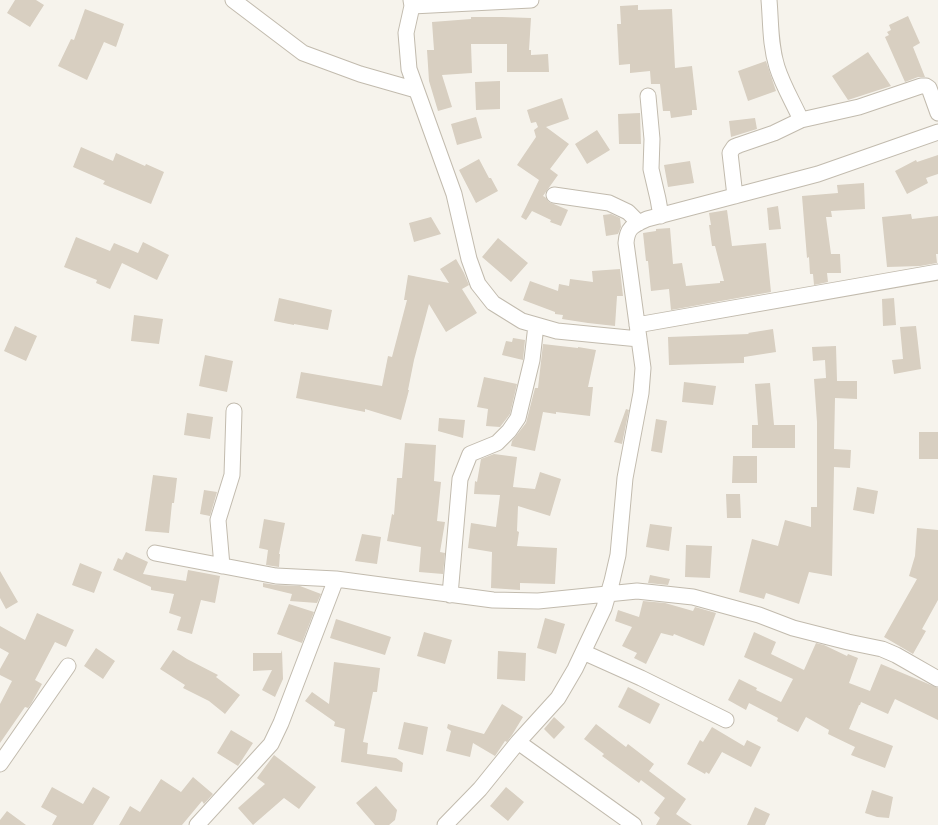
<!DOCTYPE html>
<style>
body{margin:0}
canvas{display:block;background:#f6f3ec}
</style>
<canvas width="938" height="825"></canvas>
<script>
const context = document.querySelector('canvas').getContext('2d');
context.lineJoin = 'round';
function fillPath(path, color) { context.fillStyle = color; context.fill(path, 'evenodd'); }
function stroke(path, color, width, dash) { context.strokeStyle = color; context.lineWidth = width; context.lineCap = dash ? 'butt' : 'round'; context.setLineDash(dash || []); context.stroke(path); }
fillPath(new Path2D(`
 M15 0H36L44 5 30 27 7 13Z
 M638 5V10L672 9 675 68 692 66 697 110H692V115L671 118 670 111H663L660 84H651L650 71 630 73V64L619 65 617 24H621L620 6Z
 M85 9 124 24 116 47 104 42 87 80 58 66 71 39 74 40Z
 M908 16 920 43 913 47 925 77H918L905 82 885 37 889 35 887 32 891 30 889 25Z
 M471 17H502L531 18 529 50H531V55L548 54 549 72H507V44H471L472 73 442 75 452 107 438 111 429 81 427 50H434L432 22 471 19Z
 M868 52 891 86 848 100 832 76Z
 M766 61 776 91 748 101 738 71Z
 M500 81V109L476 110 475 82Z
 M562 98 569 119 546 127 569 144 550 169 558 175 543 196 545 197 549 202 568 210 561 226 550 222 551 220 532 211 526 220 521 217 539 180 517 165 536 137 534 130 538 127 536 122 531 123 527 110Z
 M640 113 641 144H619L618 114Z
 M476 117 482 138 457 145 451 124Z
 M755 118 757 129 731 137 729 121Z
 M597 130 610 150 587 164 575 144Z
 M81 147 113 161 116 153 145 166 146 164 164 172 151 204 103 184 105 181 73 167Z
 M938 155V174L926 178 928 183 907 194 895 171 916 160 917 162Z
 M479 159 489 178H491L498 191 476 203 459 170Z
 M690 161 694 183 668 187 664 165Z
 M864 183 865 209 831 211 832 217H826L831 254H840L841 273H827L828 282 814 285 813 274H810L809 257 807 258 802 196 838 193 837 185Z
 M778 206 781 229 769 230 767 208Z
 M727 210 732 246 766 243 771 292 671 310 669 289 651 291 648 261H646L643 233 656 231V229L670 228 673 264 682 263 686 286 720 283V281H724L715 246H712L709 225H711L709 213Z
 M611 214 620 218 621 227 618 234 606 236 603 215Z
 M911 214 912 219 938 216V254H936L937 263 920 266 887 267 882 217Z
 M431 217 441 234 414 242 409 223Z
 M76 237 110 251 114 243 138 253 143 242 169 255 157 280 122 263 110 289 96 283 97 280 64 267Z
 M498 238 528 263 511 282 482 257Z
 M456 259 464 273 469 285 462 289 477 313 446 332 429 304 414 360 408 390H409L401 420 365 409V412L296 398 301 372 382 386 388 356 392 357 407 300H404L408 275 449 283 440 269Z
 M620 269 623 296H617L615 326 588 323 562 319 563 315 555 314V312L523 300 530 281 558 291 559 284 569 286 570 279 593 282 592 271Z
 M279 298 332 310 328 330 294 324V325L274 321Z
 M894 298 896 325 883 326 882 299Z
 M134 315 163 319 159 344 131 341Z
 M15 326 37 336 26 361 4 351Z
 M916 326 921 369 894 374 892 360 903 359 900 327Z
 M773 329 776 352 744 357V363L669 365 668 337 749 334 748 333Z
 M513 338 525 340 523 360 502 355 506 341 512 342Z
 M543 344 578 348V347L596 350 588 387H593L590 416 556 412V414L543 412 535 451 511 446 512 441 526 423 535 388H538Z
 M836 346 837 381H857V399L835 398 834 449 851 450 850 468 834 467 832 576 809 572 799 604 766 593 764 599 739 592 752 539 778 546 785 520 811 527V507H817V422L814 379 826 378 825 360 813 361 812 347Z
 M205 355 233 361 227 392 199 386Z
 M484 377 517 384 510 414 500 427 486 426 488 409 477 407Z
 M684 382 716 386 713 405 682 402Z
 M770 383 774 425H795V448H752V425H758L755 384Z
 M626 409 629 410 622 444 614 442Z
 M187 413 213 417 210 439 184 435Z
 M439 418 465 420 463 438 438 431Z
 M656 419 667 421 662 453 651 451Z
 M919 432H938V459H919Z
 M405 443 436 445 434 481 441 482 437 521 445 522 440 552 445 553 443 574 419 572 421 547 387 541 392 514 394 515 397 478H402Z
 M494 454 517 457 513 487 535 489 540 472 561 479 550 516 518 506 517 531 519 532 517 546 557 548 555 584 520 583V590L491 588 492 552 468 548 471 523 496 527 500 495 474 494 475 481 477 482 481 459Z
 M733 456H757V483H732Z
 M153 475 177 478 174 503H172L169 533 145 531Z
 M857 487 878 491 874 514 853 510Z
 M204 490 217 492 210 516 200 514Z
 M726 494H740L741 518H727Z
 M264 519 285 523 279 554H280L279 567 266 565 268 550 259 548Z
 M650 524 672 527 669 551 646 547Z
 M917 528 938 530V600L922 629 926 631 913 654 884 637 917 579 909 576 915 556Z
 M362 534 381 537 377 564 355 561Z
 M686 545 712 546 710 578 685 577Z
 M126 552 148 562 143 574 186 581 188 570 220 576 215 603 201 600 192 634 177 630 181 617 169 613 174 594 151 590V587L113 570 118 558 122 560Z
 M80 563 102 572 94 593 72 585Z
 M0 571 18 602 6 609 0 598Z
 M650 575 670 579 668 585 648 583Z
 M263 583 276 585 300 586 321 594 317 603 290 601 292 594 263 587Z
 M643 601 665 603 693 611 695 607 716 613 704 646 674 634 673 636 661 633 646 664 634 658 637 653 622 646 632 627 615 621 618 610 639 617Z
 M289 604 314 612 302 643 277 634Z
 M37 613 74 630 66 647 55 642 35 680 42 684 31 704 28 708 25 707 0 743V704L12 681 0 675V669L9 653 0 648V626L25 640Z
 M545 618 565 624 556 654 537 648Z
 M336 619 391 637 385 655 330 638Z
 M424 632 452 640 445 664 417 656Z
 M754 632 776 642 771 654 804 670 816 643 824 645 847 656 848 654 858 658 849 683 870 691 881 664 938 688V720L895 699 888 714 861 702 860 705H859L849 729 893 746 885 768 851 755 855 747 828 734 829 730 806 717 798 732 777 721 778 718 749 703 746 710 728 700 739 679 757 688 756 690 781 702 793 679 744 657Z
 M96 648 115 661 103 679 84 666Z
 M173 650 187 659 218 675 216 677 240 695 225 714 209 701 183 688 185 685 160 669Z
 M282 650 283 679 275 697 262 690 272 670 253 671V653H281Z
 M498 651 526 653 525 681 497 679Z
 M334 662 380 668 377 692H373L363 742 368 743 367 754 396 758 403 763 402 772 341 762 345 729 334 726 335 722 305 701 312 692 329 704Z
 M628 687 660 704 650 724 618 707Z
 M502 704 523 717 512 735 507 742 505 741 495 756 473 743 470 757 446 751 451 731 447 728 448 724 484 734Z
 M554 717 565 727 554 739 544 729Z
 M404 722 428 727 423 755 398 749Z
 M596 724 626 747 628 744 654 764 649 771 686 799 676 814 692 825H656L660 818 654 813 665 798 641 780 639 783 602 756 604 754 584 739Z
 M712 727 744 746 747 740 761 747 751 767 722 752 709 774 706 772 705 774 687 764 700 740 703 742Z
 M231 730 253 743 238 766 217 753Z
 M274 755 316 787 299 809 284 798 253 825 238 808 265 784 257 778Z
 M193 777 213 794 204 804 202 801 182 825H119L130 806 140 812 161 779 181 792Z
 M376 786 397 810 395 820 389 825H375L356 803Z
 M52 787 83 804 93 787 110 797 93 825H52L57 816 41 807Z
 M506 787 524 802 508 821 490 806Z
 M872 790 893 797 889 818 877 817 865 813Z
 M755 807 770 814 765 825H747Z
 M7 811 26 825H0V820Z`), '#d8cfc1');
const minor = new Path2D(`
 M233 0 303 53 360 74 416 90
 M411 0 412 6 406 33 409 69 454 194 469 259 478 284 493 303 522 321 557 331 639 339
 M769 0C771 23 770 45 777 67 783 86 793 102 801 120
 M412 6 531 0
 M648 96 652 139 651 169 658 199 661 216
 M554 195 609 203 628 212 639 223
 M735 196 730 153 734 147 739 145 774 133 801 120 859 107 921 86H926L929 88 938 113
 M637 325 938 272
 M155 553 276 576 336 579 493 600 538 601 637 591 693 597 759 615 793 628 848 642 882 649 896 655 938 679
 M222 566 218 520 232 475 234 411
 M450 595 460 479 470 454 497 443 509 431 518 418 532 360 536 325
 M583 652 641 678 726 720
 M518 742 634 825
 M0 764 68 666
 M197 825 271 744 281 723 336 579
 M445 825 480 789 518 742 558 698 575 669 604 608 612 581 618 555 625 478 641 393 643 368 626 243C627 227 634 225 647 219L818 174 938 132`);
stroke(minor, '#c2bbae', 17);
stroke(minor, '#fff', 15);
</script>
